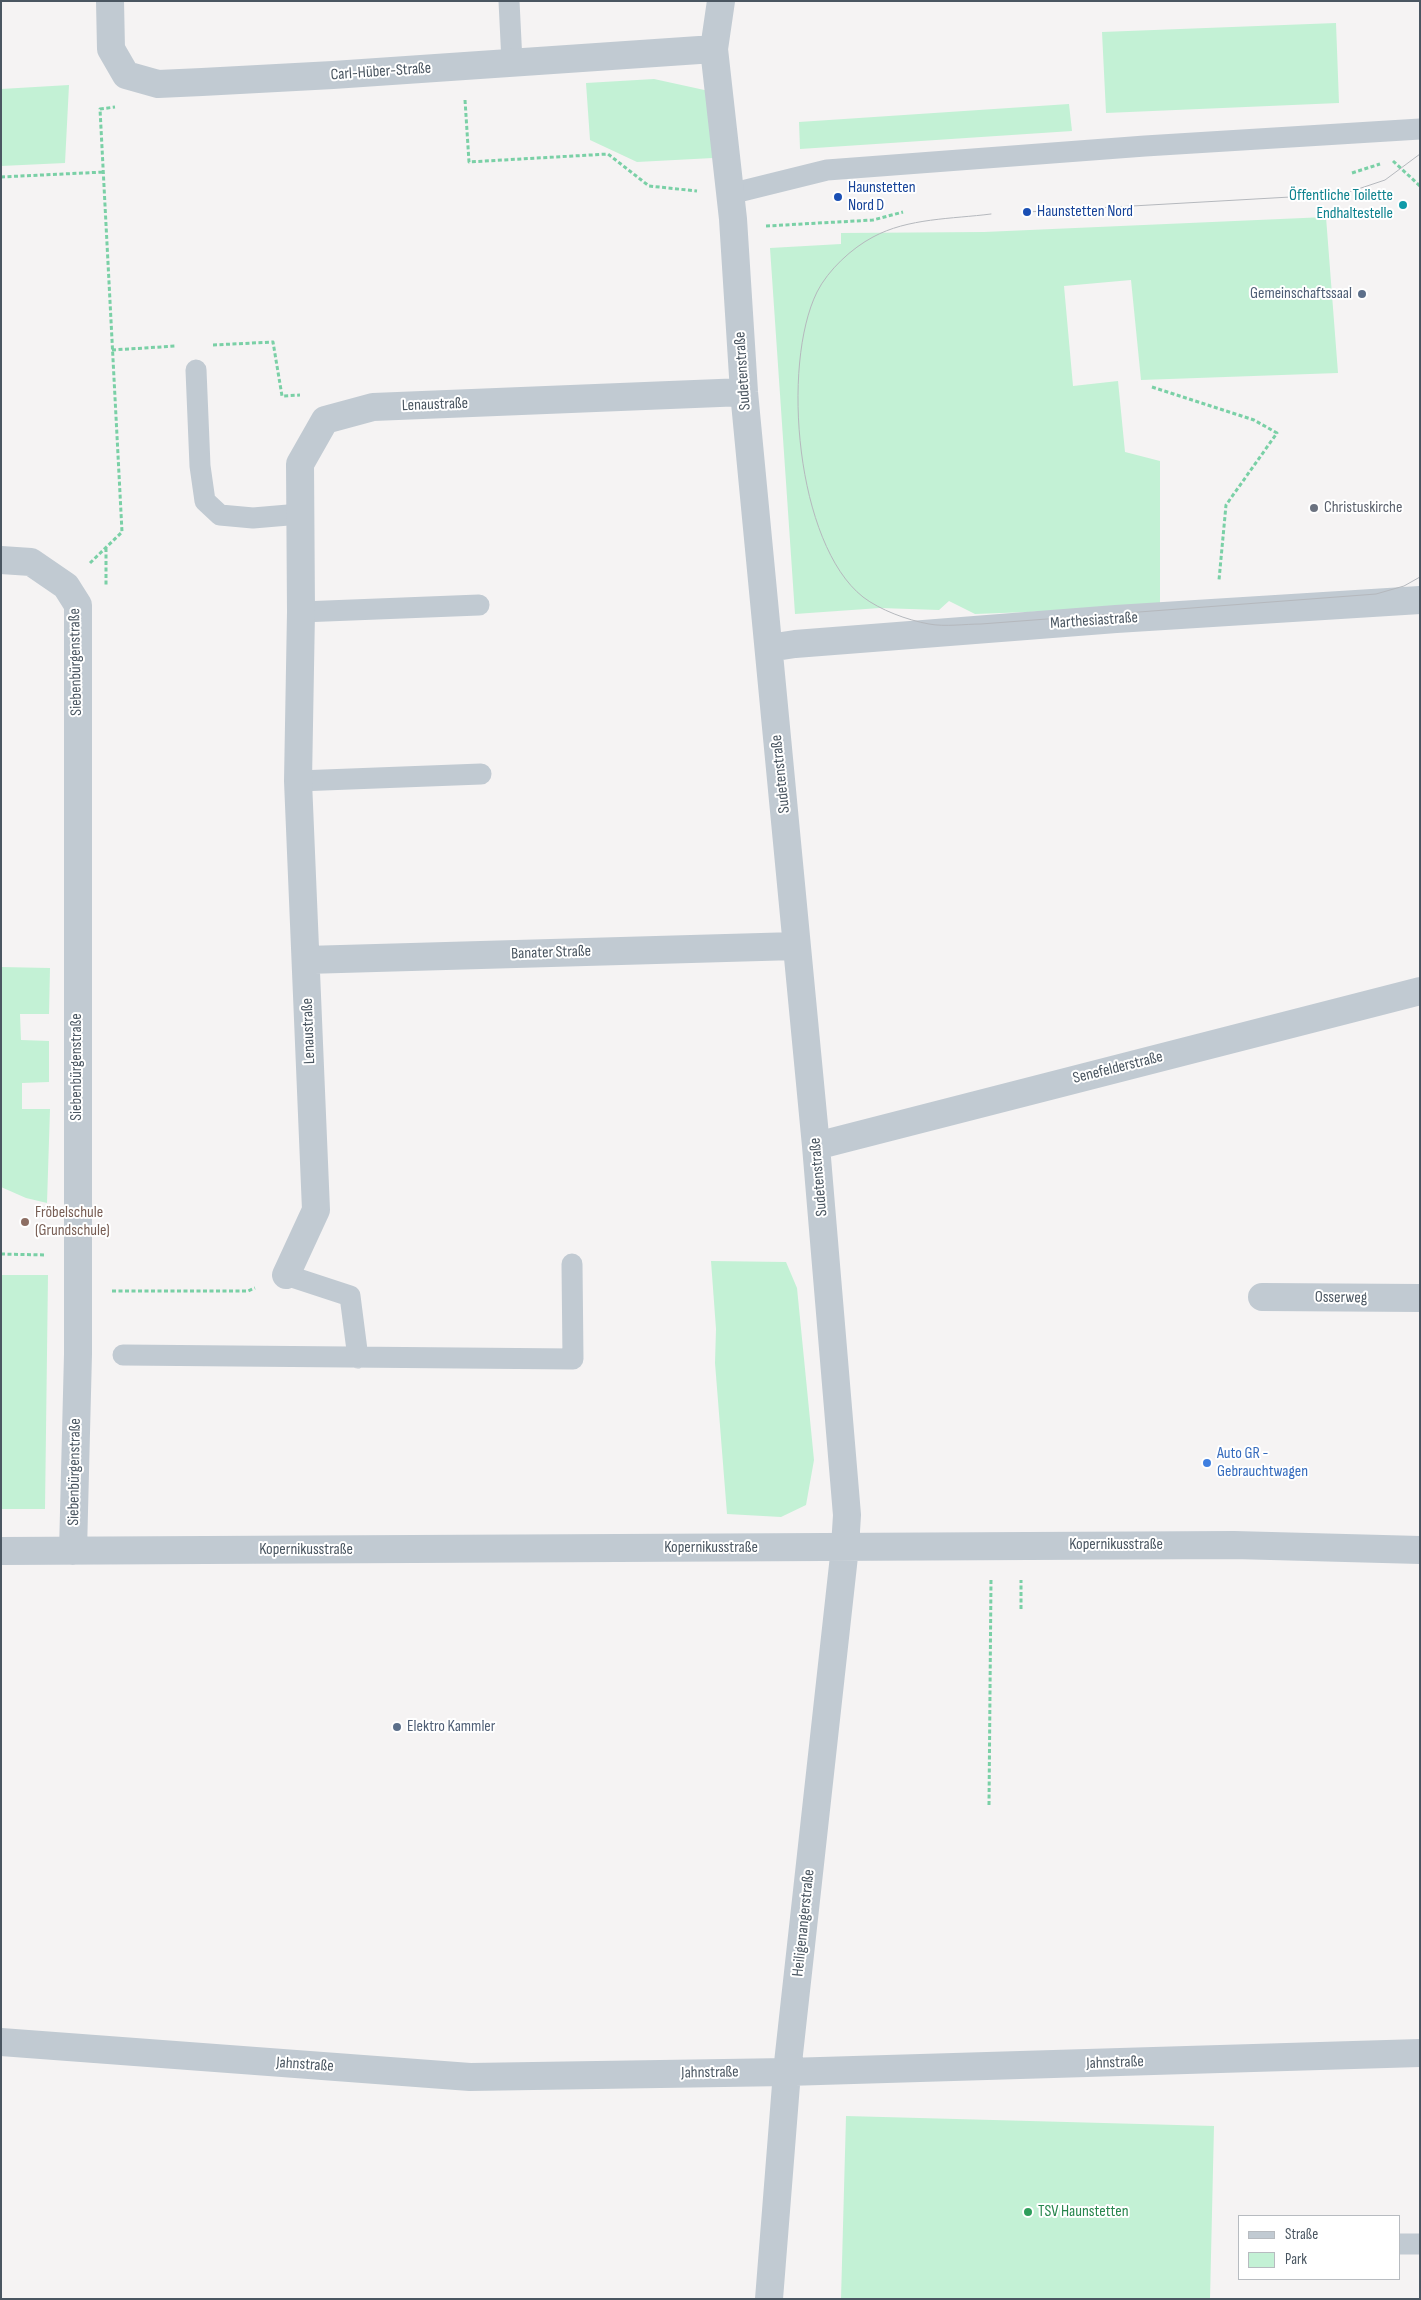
<!DOCTYPE html>
<meta charset="utf-8">
<style>
body{margin:0}
#map{position:relative;width:1421px;height:2300px;overflow:hidden;background:#f5f3f3;font-family:"Sofia Sans Condensed",sans-serif}
canvas{display:block}
.frame{position:absolute;inset:0;border:2px solid #4a5661;pointer-events:none}
.legend{position:absolute;left:1238px;top:2215px;width:162px;height:65px;box-sizing:border-box;background:#fff;border:1px solid #b7bbc0;margin:0;padding:6px 9px;list-style:none;font-size:15px;color:#4a5661}
.legend li{display:flex;align-items:center;gap:10px;height:25px}
.legend b{width:25px;border:1px solid #b7bbc0}
</style>
<div id="map">
<canvas width="1421" height="2300"></canvas>
<div class="frame"></div>
<ul class="legend">
<li><b style="height:6px;background:#c1cad2"></b>Straße</li>
<li><b style="height:14px;background:#c3f1d5"></b>Park</li>
</ul>
</div>
<script>
const context = document.querySelector('canvas').getContext('2d');
context.lineJoin = 'round';
function fillPath(path, color) { context.fillStyle = color; context.fill(path, 'evenodd'); }
function stroke(path, color, width, dash) { context.strokeStyle = color; context.lineWidth = width; context.lineCap = dash ? 'butt' : 'round'; context.setLineDash(dash || []); context.stroke(path); }
function label(font, color, halo, rows, align = 'center') {
  context.font = font + ' "Sofia Sans Condensed",sans-serif'; context.lineWidth = 4; context.setLineDash([]); context.textBaseline = 'middle'; context.strokeStyle = halo; context.fillStyle = color; for (const [text, x, y, turn = 0] of rows) {
    context.save(); context.translate(x, y); context.rotate((+turn || 0) * Math.PI / 180); context.textAlign = isNaN(turn) ? turn : align; if (halo) context.strokeText(text, 0, 0); context.fillText(text, 0, 0); context.restore();
  }
}
fillPath(new Path2D(`
 M1336 23 1339 103 1106 113 1102 32Z
 M654 79 709 91 713 158 637 162 590 140 586 83Z
 M69 85 65 163 1 166V89Z
 M1069 104 1072 131 800 149 799 122Z
 M1326 217 1338 373 1141 380 1131 280 1064 286 1073 386 1118 381 1125 452 1160 461V607L975 614 949 601 939 610 880 608 795 614 770 248 841 244V233L984 232Z
 M1 967 50 968 49 1014H20L21 1040 49 1041V1082L22 1083V1109H50L47 1203 26 1198 1 1187Z
 M711 1261 786 1262 797 1288 814 1460 806 1505 781 1517 727 1514 715 1363 716 1329Z
 M1 1275H48L45 1509H1Z
 M846 2116 1214 2126 1210 2299H841Z`), '#c3f1d5');
stroke(new Path2D(`
 M465 100 469 162 608 154 649 186 697 191
 M1393 161 1420 186
 M1352 173 1380 164
 M1 177 104 172
 M766 226 873 220 903 212
 M213 345 273 342 282 396 300 395
 M112 350 176 346
 M1152 387 1254 420 1277 433 1226 505 1219 580
 M106 548V585
 M90 563 122 532 100 109 115 107
 M1 1254 46 1255
 M112 1291H248L255 1288
 M1021 1609V1580
 M989 1805 991 1580`), '#7ad0a6', 3, [4, 2.5]);
stroke(new Path2D(`
 M509 1 512 62
 M730 194 827 170 1145 146 1420 129
 M196 370 200 466 205 501 220 515 253 518 300 514
 M301 612 479 605
 M298 781 481 774
 M286 1275 350 1296 358 1358
 M123 1355 573 1359 572 1264
 M1400 2244H1420`), '#c1cad2', 21);
stroke(new Path2D(`
 M110 1 111 49 126 75 158 84 202 82 333 75 714 49
 M721 1 714 49 733 219 744 392 816 1146 847 1515 845 1547 787 2072 769 2299
 M1 560 31 562 66 586 78 605V1354L73 1551
 M769 648 795 644 1116 619 1420 600
 M306 960 796 946
 M816 1146 1420 991
 M286 1275 316 1210 298 781 301 612 300 464 325 420 373 407 744 392
 M1262 1297 1420 1298
 M1 1551 1234 1545 1420 1550
 M1 2042 470 2077 787 2072 1420 2053`), '#c1cad2', 28);
stroke(new Path2D(`
 M1027 212 1343 194 1385 180 1420 154
 M991 214C952 219 908 218 873 237 852 248 828 270 817 292 781 365 796 544 863 597 880 610 907 620 929 624 945 627 965 624 981 624L1376 594 1404 586 1420 577`), '#b5b8bd', 1);
for (const [x, y, r, color] of [
 [838,197,5,"#1a4fb4"],
 [1403,205,5,"#0f9aa8"],
 [1027,212,5,"#1a4fb4"],
 [1362,294,5,"#5c6f8a"],
 [1314,508,5,"#6b7280"],
 [25,1222,5,"#8d6e63"],
 [1207,1463,5,"#3f7fe0"],
 [397,1727,5,"#5c6f8a"],
 [1028,2212,5,"#2e9e5b"]
]) { const dot = new Path2D(); dot.arc(x, y, r, 0, 2 * Math.PI); context.fillStyle = color; context.fill(dot); stroke(dot, '#fff', 2); }
label('16px', '#4a5661', '#fff', [
 ["Carl-Hüber-Straße",381,72,-4],
 ["Sudetenstraße",743,371,-94],
 ["Lenaustraße",435,405,-2],
 ["Marthesiastraße",1094,621,-4],
 ["Siebenbürgenstraße",76,662,-91],
 ["Sudetenstraße",781,774,-96],
 ["Banater Straße",551,953,-2],
 ["Lenaustraße",309,1031,-92],
 ["Siebenbürgenstraße",77,1067,-90],
 ["Senefelderstraße",1118,1068,-14],
 ["Sudetenstraße",819,1177,-95],
 ["Osserweg",1341,1298,1],
 ["Siebenbürgenstraße",75,1472,-89],
 ["Kopernikusstraße",1116,1545],
 ["Kopernikusstraße",711,1548],
 ["Kopernikusstraße",306,1550],
 ["Heiligenangerstraße",804,1923,-84],
 ["Jahnstraße",1115,2063,-2],
 ["Jahnstraße",305,2065,4],
 ["Jahnstraße",710,2073,-1]
]);
label('16px', '#164399', '#fff', [
 ["Haunstetten",848,188],
 ["Nord D",848,206],
 ["Haunstetten Nord",1037,212]
], 'left');
label('16px', '#0d838f', '#fff', [
 ["Öffentliche Toilette",1393,196],
 ["Endhaltestelle",1393,214]
], 'right');
label('16px', '#4e5e75', '#fff', [
 ["Gemeinschaftssaal",1352,294],
 ["Elektro Kammler",407,1727,"left"]
], 'right');
label('16px', '#5b616d', '#fff', [
 ["Christuskirche",1324,508]
], 'left');
label('16px', '#785e54', '#fff', [
 ["Fröbelschule",35,1213],
 ["(Grundschule)",35,1231]
], 'left');
label('16px', '#366cbe', '#fff', [
 ["Auto GR -",1217,1454],
 ["Gebrauchtwagen",1217,1472]
], 'left');
label('16px', '#27864d', '#fff', [
 ["TSV Haunstetten",1038,2212]
], 'left');
</script>
